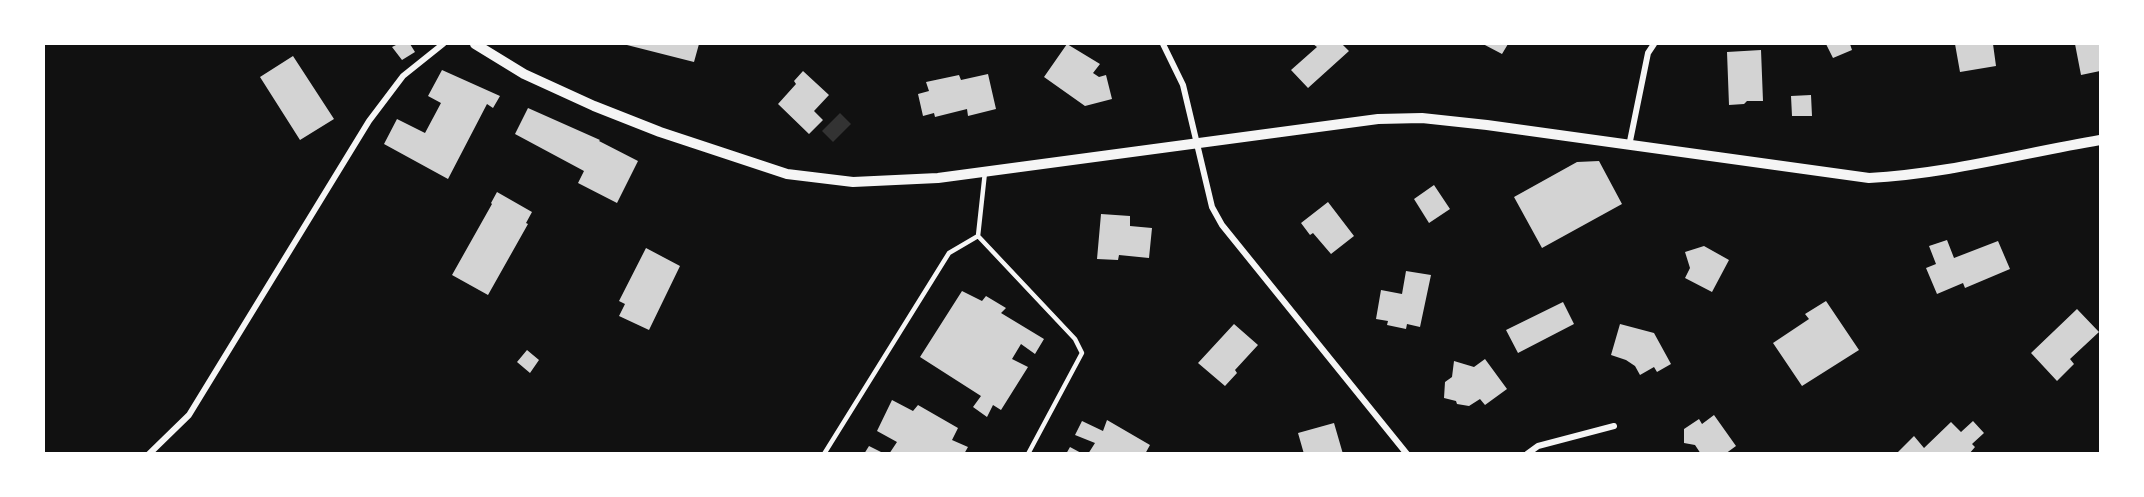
<!DOCTYPE html>
<style>
body{margin:0}
#map{position:relative;width:2144px;height:497px;overflow:hidden;background:#111;font-family:Overpass,sans-serif}
canvas{display:block}
.frame{position:absolute;inset:0;border:45px solid #fff;pointer-events:none}
</style>
<div id="map">
<canvas width="2144" height="497"></canvas>
<div class="frame"></div>
</div>
<script>
const context = document.querySelector('canvas').getContext('2d');
context.lineJoin = 'round';
function fillPath(path, color) { context.fillStyle = color; context.fill(path, 'evenodd'); }
function stroke(path, color, width, dash) { context.strokeStyle = color; context.lineWidth = width; context.lineCap = dash ? 'butt' : 'round'; context.setLineDash(dash || []); context.stroke(path); }
fillPath(new Path2D(`
 M840 113 851 124 833 142 822 131Z`), '#333');
fillPath(new Path2D(`
 M398 44H410L415 52 402 60 392 47Z
 M623 44H699L694 62Z
 M1067 44 1100 64 1093 73 1099 77 1106 75 1112 99 1085 106 1044 77Z
 M1313 44H1342L1349 51 1308 88 1291 70 1317 47Z
 M1483 44H1508L1502 54Z
 M1826 44H1850L1852 50 1833 58Z
 M1955 44H1993L1996 66 1960 72Z
 M2075 44H2100V71L2081 75Z
 M1761 50 1763 101H1747L1744 104 1729 105 1727 52Z
 M293 56 334 119 300 140 260 77Z
 M442 70 500 96 493 108 487 104 448 179 384 144 397 119 425 133 441 103 428 96Z
 M803 71 829 95 814 111 823 120 809 134 778 104 796 84 794 81Z
 M988 74 996 109 968 116 967 109 935 117 934 113 923 116 918 94 929 91 926 82 959 75 961 80Z
 M1811 95 1812 116H1792L1791 96Z
 M528 108 600 140 599 141 638 161 617 203 578 183 584 171 515 134Z
 M1599 161 1622 204 1542 248 1514 197 1577 162Z
 M1434 185 1450 209 1429 223 1414 199Z
 M497 192 532 212 526 223 528 224 488 295 452 275 492 204 491 203Z
 M1328 202 1354 236 1331 254 1313 233 1310 235 1301 223Z
 M1101 214 1130 216V226L1152 228 1149 258 1119 255 1118 260 1097 259Z
 M1947 240 1954 258 1998 241 2010 269 1965 288 1963 283 1937 294 1926 268 1936 264 1929 246Z
 M1704 246 1729 260 1712 292 1685 278 1690 268 1685 252Z
 M646 248 680 266 649 330 619 316 625 304 619 301Z
 M1406 271 1431 275 1420 327 1407 324 1406 329 1387 325 1388 321 1376 319 1381 290 1402 294Z
 M962 291 982 301 986 296 1006 308 1001 313 1044 339 1035 354 1021 344 1012 359 1028 367 1001 410 993 405 987 417 973 407 981 396 920 357Z
 M1826 301 1859 350 1802 386 1773 343 1809 319 1805 314Z
 M1563 302 1574 324 1518 353 1506 330Z
 M2077 309 2099 332 2070 359 2074 364 2057 381 2031 353Z
 M1234 324 1258 345 1235 370 1237 373 1225 386 1198 363Z
 M1620 324 1654 333 1671 364 1657 372 1654 367 1640 375 1635 366 1626 360 1611 355Z
 M527 350 539 360 530 373 517 362Z
 M1485 359 1507 389 1485 405 1480 399 1469 406 1457 404 1456 401 1444 398 1445 382 1452 377 1454 361 1474 367Z
 M892 400 913 411 918 405 958 428 952 440 968 447 964 454H889L897 442 877 431Z
 M1714 415 1736 446 1725 454H1701L1695 445 1684 443V429L1699 419 1702 424Z
 M1107 420 1150 445 1145 454H1088L1095 443 1075 435 1082 421 1103 431Z
 M1973 421 1984 433 1972 444 1975 447 1969 454H1896L1914 436 1924 448 1951 422 1961 432Z
 M1334 423 1343 454H1304L1298 433Z
 M869 446 885 454H864Z
 M1070 447 1083 454H1066Z`), '#d3d3d3');
stroke(new Path2D(`
 M985 172 978 236 1075 339 1082 353 1028 454
 M824 454 949 253 978 236`), '#f5f5f5', 4.5);
stroke(new Path2D(`
 M1163 44 1183 85 1212 207 1222 225 1407 454
 M1629 146 1648 53 1654 44
 M149 454 189 415 369 121 403 76 443 44
 M1527 454 1538 446 1614 426`), '#f5f5f5', 6);
stroke(new Path2D(`
 M475 44 524 74 594 106 660 132 787 174 853 182 938 178 1378 119 1422 118 1487 125 1869 178C1947 174 2023 153 2100 140`), '#f5f5f5', 10);
</script>
